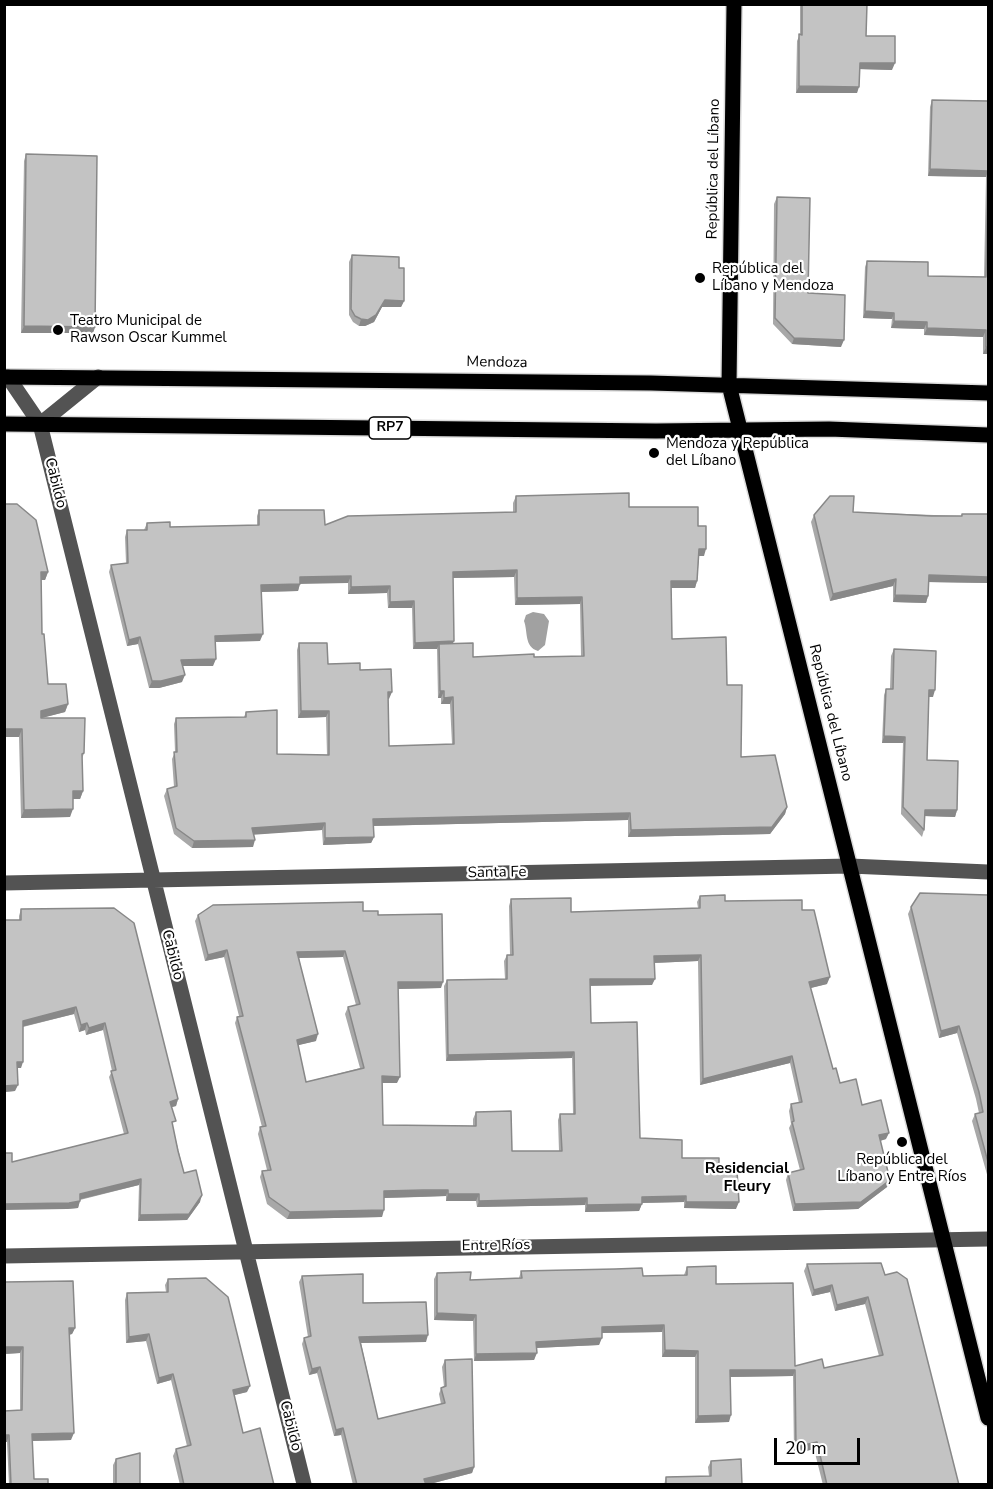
<!DOCTYPE html>
<meta charset="utf-8">
<style>
body{margin:0}
#map{position:relative;width:993px;height:1489px;overflow:hidden;background:#fff;font-family:"Nunito Sans",sans-serif}
canvas{display:block}
.frame{position:absolute;inset:0;border:6px solid #000;pointer-events:none}
.scale{position:absolute;left:774px;top:1438px;width:86px;height:27px;box-sizing:border-box;border:3px solid #000;border-top:0;padding-left:8px;font-size:18px;line-height:21px;white-space:nowrap;color:#000;-webkit-text-stroke:4px #fff;paint-order:stroke}
</style>
<div id="map">
<canvas width="993" height="1489"></canvas>
<div class="frame"></div>
<div class="scale">20 m</div>
</div>
<script>
const context = document.querySelector('canvas').getContext('2d');
context.lineJoin = 'round';
function fillPath(path, color) { context.fillStyle = color; context.fill(path, 'evenodd'); }
function stroke(path, color, width, dash) { context.strokeStyle = color; context.lineWidth = width; context.lineCap = dash ? 'butt' : 'round'; context.setLineDash(dash || []); context.stroke(path); }
function label(font, color, halo, rows, align = 'center') {
  context.font = font + ' "Nunito Sans",sans-serif'; context.lineWidth = 4.5; context.setLineDash([]); context.textBaseline = 'middle'; context.strokeStyle = halo; context.fillStyle = color; for (const [text, x, y, turn = 0] of rows) {
    context.save(); context.translate(x, y); context.rotate((+turn || 0) * Math.PI / 180); context.textAlign = isNaN(turn) ? turn : align; if (halo) context.strokeText(text, 0, 0); context.fillText(text, 0, 0); context.restore();
  }
}
fillPath(new Path2D(`
 M533 612 544 614 549 621 545 645 538 651C524 647 528 631 524 621L526 615Z`), '#a1a1a1');
const major = new Path2D(`
 M734 4 729 385 988 1418
 M4 377 651 383 988 393
 M4 424 656 431 829 429 988 435`);
stroke(major, '#dbdbdb', 18);
stroke(new Path2D(`
 M8 377 40 424 304 1484
 M40 424 98 377
 M4 883 850 866 988 872
 M4 1256 988 1239`), '#535353', 15);
stroke(major, '#000', 15);
fillPath(new Path2D(`
 M800 4H867L866 36 892 70 860 69 857 93H796L797 41 800 34Z
 M932 100 988 101V354H983V337L924 335V329L891 328 892 319 863 318 865 267 867 261 928 276 984 277 986 177 928 176 930 107Z
 M26 154 95 327 93 333H21L24 161Z
 M777 197 808 293 841 347 792 344 773 324 774 204Z
 M352 255 399 268 404 301 401 307H382L374 322 365 326H359L353 322 349 315V262Z
 M516 496 629 507 698 526 704 556H699L697 581 695 588H671L672 639 727 685 741 757 787 807 785 814 770 834 628 837V820L373 826 374 837 371 843 323 845 322 830 254 834 253 847 192 848 174 834 164 796 167 789 174 787 172 759 175 752 174 724 176 718 244 717 246 712 277 754 327 755 326 717 298 718 297 650 299 643 328 664 360 670 389 699H388L389 746 452 744 450 704H441V698H438L437 649H413L412 608H388L387 593 348 594V583H300L298 591 261 592 260 641 215 642 213 666H183L182 682 159 688H149L138 644 127 646 109 572 111 565 126 563 125 537 127 530H144L147 523 170 527 257 525V516L259 510 325 525 513 512V503ZM514 577 515 605 580 604 581 656 534 657H473L453 643V578Z
 M4 504 48 572 45 580H41L42 634 48 684 68 704 65 712 41 718 84 753 82 759 83 791 80 799H73L70 817 21 818 19 737H4Z
 M853 512 961 516 962 514 988 583 928 582V596L926 603 893 602V586L830 601 811 522 814 515Z
 M894 649 933 697H929L927 760 957 810 955 817 925 816 924 830 922 837 901 814 903 743H882L884 695 886 689H890L891 656Z
 M988 895V1178L972 1121 975 1114 979 1113 976 1099 957 1033 939 1038 908 914 911 907Z
 M700 896 725 901 802 910 827 984 810 988 833 1069 840 1083 862 1105 886 1139 880 1141 887 1187 858 1209 793 1211 786 1180 788 1173 800 1170 789 1128 791 1124 789 1111 791 1104 799 1103 790 1063 700 1085 698 961 654 963 652 985H590L591 1023 640 1138 682 1158 719 1171 736 1209 684 1208V1202L642 1203 639 1211 585 1212V1205L477 1207 476 1201H446V1196L420 1197 384 1198 382 1217 287 1219 267 1204 260 1177 262 1171 267 1170 258 1134 260 1127H262L235 1023 237 1017 239 1016 224 957 205 961 195 921 198 915 363 911 378 915 441 988 398 989 397 1083H382L383 1125 473 1126V1119L476 1112 512 1151H559L558 1120 560 1114H573L572 1058 446 1061 444 986 447 980 505 979 504 961 507 955H510L509 906 511 899 571 912 698 908 697 902ZM343 957 356 1005 348 1007 345 1014 360 1068 306 1082 298 1045 316 1041 299 958Z
 M21 909 178 1099 176 1106 172 1107 173 1128 184 1173 200 1202 187 1220 138 1221 139 1185 80 1200 78 1208 67 1209 12 1162 124 1134 109 1077 112 1071 103 1030 86 1035 85 1030 79 1032 74 1014 23 1027 21 1068H17L15 1091 4 1092V920H19V916Z
 M807 1264 885 1275 959 1485H823L814 1449 794 1454 793 1376 730 1377 729 1422 695 1423V1357H662V1332L602 1333 599 1345 537 1348 534 1360 474 1361 473 1321 434 1320V1279L437 1273 470 1280 519 1278 521 1271 643 1276 684 1275 687 1267 716 1284 795 1366 824 1368 879 1356 865 1304 835 1311 830 1292 812 1296 804 1271Z
 M302 1276 363 1303 426 1342 361 1343 378 1419 441 1404 439 1394 441 1388 444 1387 442 1367 445 1360 474 1467 472 1473 426 1485H353L341 1435 334 1436 317 1373 309 1375 302 1344 304 1338 308 1337 299 1282Z
 M168 1279 247 1392 234 1395 243 1433 274 1485H180L173 1456 176 1449 187 1446 171 1380 157 1384 146 1341 126 1343 125 1300 127 1293 166 1292 165 1285Z
 M75 1328 72 1334 69 1335 71 1440 32 1441 34 1479 48 1485H9L7 1442H4L20 1411V1353L4 1354Z
 M116 1459 140 1485H113V1465Z
 M711 1461 742 1485H664L666 1477 709 1476 708 1467Z`), '#a8a8a8');
fillPath(new Path2D(`
 M860 63H895L892 70 857 69Z
 M799 86 859 87 857 93H796Z
 M930 169 988 171 986 177 928 176Z
 M385 300 404 301 401 307H382L374 322 365 326H359L361 319Z
 M865 311 894 313 892 319 863 318Z
 M894 321 927 322 924 329 891 328Z
 M24 326 95 327 93 333H21Z
 M927 328 986 330 983 337 924 335Z
 M794 338 844 340 841 347 792 344Z
 M986 347H988V354H983Z
 M699 549H706L704 556H696Z
 M517 570 514 577 450 578 453 572Z
 M41 572H48L45 580H38Z
 M929 575 988 577V583L926 582Z
 M351 576 348 583 298 584 300 577Z
 M896 579 893 586 830 601 833 594Z
 M671 581H697L695 588H669Z
 M300 584 298 591 259 592 261 585Z
 M390 586 387 593 348 594 351 587Z
 M895 595 928 596 926 603 893 602Z
 M582 597 580 604 515 605 517 598Z
 M414 601 412 608H388L390 602Z
 M263 634 260 641 213 642 215 636Z
 M140 637 138 644 127 646 129 640Z
 M454 641 451 648 439 644 437 649H413L415 643Z
 M216 659 213 666H179L181 660Z
 M185 675 182 682 159 688H149L152 681Z
 M929 690H935L933 697H927Z
 M440 691H444L441 698H438Z
 M388 692H392L389 699H385Z
 M453 697 450 704H441L444 698Z
 M68 704 65 712 38 719 41 711Z
 M301 711H329L326 717 298 718Z
 M4 729H22L19 737H4Z
 M884 736 905 737 903 743H882Z
 M73 791H83L80 799H70Z
 M787 807 785 814 770 834 628 837 631 830Z
 M73 809 70 817 21 818 24 810Z
 M925 810H957L955 817 923 816Z
 M630 813 628 820 370 826 373 819Z
 M325 823 322 830 250 835 252 828Z
 M374 837 371 843 323 845 325 838Z
 M255 840 253 847 192 848 194 841Z
 M227 950 224 957 205 961 208 955Z
 M345 951 343 957 295 958 297 952Z
 M701 955 698 961 652 963 654 956Z
 M830 977 827 984 807 989 809 982Z
 M590 979H655L652 985 587 986Z
 M398 982H443L441 988 396 989Z
 M76 1007 74 1014 21 1027 23 1021Z
 M87 1023 85 1030 79 1032 81 1025Z
 M105 1023 103 1030 86 1035 89 1028Z
 M959 1026 957 1033 939 1038 941 1031Z
 M318 1034 316 1041 295 1046 297 1040Z
 M574 1052 572 1058 446 1061 448 1055Z
 M792 1056 790 1063 700 1085 703 1079Z
 M17 1062H23L21 1068H15Z
 M382 1076 400 1077 397 1083H379Z
 M18 1085 15 1091 4 1092V1086Z
 M178 1099 176 1106 168 1108 170 1102Z
 M889 1133 886 1139 876 1142 879 1135Z
 M141 1179 139 1185 77 1200 80 1194Z
 M890 1180 887 1187 858 1209 793 1211 795 1204Z
 M448 1190 446 1196 382 1198 384 1191Z
 M448 1194H479L476 1201H446Z
 M202 1195 200 1202 187 1220 138 1221 140 1215Z
 M686 1196 684 1202 639 1203 642 1197Z
 M587 1198 585 1205 477 1207 479 1201Z
 M80 1201 78 1208 67 1209 4 1210V1204Z
 M686 1202H739L736 1209 684 1208Z
 M642 1204 639 1211 585 1212 587 1205Z
 M384 1210 382 1217 287 1219 290 1212Z
 M832 1285 830 1292 812 1296 814 1290Z
 M868 1297 865 1304 835 1311 837 1305Z
 M437 1313 476 1315 473 1321 434 1320Z
 M664 1325 662 1332 599 1333 602 1327Z
 M69 1328H75L72 1334 67 1335Z
 M149 1334 146 1341 126 1343 129 1337Z
 M428 1335 426 1342 357 1343 359 1337Z
 M602 1338 599 1345 534 1348 536 1342Z
 M4 1347H23L20 1353 4 1354Z
 M665 1350 698 1351 695 1357H662Z
 M537 1353 534 1360 474 1361 476 1354Z
 M320 1367 317 1373 309 1375 312 1369Z
 M730 1370H795L793 1376 728 1377Z
 M173 1374 171 1380 157 1384 159 1378Z
 M250 1386 247 1392 231 1396 233 1390Z
 M731 1415 729 1422 695 1423 698 1416Z
 M343 1428 341 1435 334 1436 336 1430Z
 M74 1433 71 1440 30 1441 32 1434Z
 M4 1435H9L7 1442H4Z
 M817 1442 814 1449 794 1454 796 1447Z
 M474 1467 472 1473 426 1485 424 1479Z`), '#888');
const building = new Path2D(`
 M802 4H867L866 36H895V63H860L859 87 799 86V34L802 35Z
 M932 100 988 101V347H986V330L927 328V322L894 321V313L865 311 867 261 928 262V276L986 277 988 171 930 169Z
 M26 154 97 156 95 327 24 326Z
 M777 197 810 198 808 293 845 295 844 340 794 338 775 318Z
 M352 255 399 257V268H404V301L385 300 376 315 368 320 361 319 355 316 351 309Z
 M629 493V507H698V526H706V549H699L697 581H671L672 639 726 637 727 685H742L741 757 775 755 787 807 772 827 631 830 630 813 373 819 374 837 325 838V823L252 828 255 840 194 841 176 828 167 789 177 786 174 752H177L176 718 246 717V712L277 710V754L329 755V711H301L299 643H327L328 664 360 663V670L391 669 392 692H388L389 746 454 744 453 697 444 698V691H440L439 644 473 643V657L534 654V657L584 656 582 597 517 598V570L453 572 454 641 415 643 414 601 390 602V586L351 587V576L300 577V584L261 585 263 634 215 636 216 659 181 660 185 675 161 681H152L140 637 129 640 111 565 128 563 127 530H147V523L170 522V527L259 525V510H324L325 525 348 516 516 512V496Z
 M830 496H854L853 512 931 516H962V514H988V577L929 575 928 596 895 595 896 579 833 594 814 515Z
 M4 504H17L36 520 48 572H41L42 634H44L48 684H66L68 704 41 711V718H85L84 753 82 754 83 791H73V809L24 810 22 729H4Z
 M894 649 936 651 935 690H929L927 760 958 761 957 810H925L924 830 903 807 905 737 884 736 886 689H893Z
 M920 893 988 895V1162L975 1114 983 1112 979 1092 959 1026 941 1031 911 907Z
 M725 895V901L802 900V910H814L830 977 809 982 833 1069 836 1068 840 1083 856 1079 862 1105 881 1100 889 1133 879 1135 890 1180 861 1202 795 1204 788 1173 804 1169 792 1122 794 1121 791 1104 802 1102 792 1056 703 1079 701 955 654 956 655 979H590L591 1023 637 1022 640 1138 682 1140V1158H719V1171H737L739 1202H686V1196L642 1197V1204L587 1205V1198L479 1201V1194H448V1190H423L384 1191V1210L290 1212 269 1197 262 1171 271 1170 260 1127 266 1126 237 1017 243 1016 227 950 208 955 198 915 213 905 363 902V911H378V915L442 914 443 982H398L400 1077 382 1076 383 1125 476 1126V1112L511 1111 512 1151H562L560 1114H575L574 1052 448 1055 447 980 507 979V955H513L511 899 571 898V912L700 908V896ZM345 951 360 1004 348 1007 364 1068 306 1082 297 1040 318 1034 297 952Z
 M114 908 134 923 178 1099 170 1102 176 1121 172 1122 178 1151 184 1173 196 1170 202 1195 189 1214 140 1215 141 1179 80 1194V1201L69 1203 4 1204V1153H12V1162L128 1133 111 1071 116 1070 105 1023 89 1028 87 1023 81 1025 76 1007 23 1021V1062H17L18 1085 4 1086V920H21V909Z
 M881 1263 885 1275 897 1272 907 1279 959 1485H827L817 1442 796 1447 795 1370H730L731 1415 698 1416V1351L665 1350 664 1325 602 1327V1338L536 1342 537 1353 476 1354V1315L437 1313V1273L471 1272 470 1280 522 1278 521 1271 615 1269 642 1268 643 1276 687 1275V1267L716 1266V1284L793 1283 795 1366 822 1359 824 1368 883 1355 868 1297 837 1305 832 1285 814 1290 807 1264Z
 M363 1274V1303L426 1302 428 1335 359 1337 378 1419 445 1403 441 1388 446 1386 445 1360 472 1359 474 1467 424 1479 426 1485H357L343 1428 336 1430 320 1367 312 1369 304 1338 311 1336 302 1276Z
 M206 1278 228 1297 250 1386 233 1390 243 1433 260 1428 274 1485H184L176 1449 191 1445 173 1374 159 1378 149 1334 129 1337 127 1293 168 1292V1279Z
 M73 1281 75 1328H69L74 1433 32 1434 34 1479H48V1485H11L9 1435H4V1411L22 1410 23 1347H4V1282Z
 M140 1453V1485H116V1459Z
 M741 1459 742 1485H666V1477L711 1476V1461Z`);
fillPath(building, '#c3c3c3');
stroke(building, '#888', 1.5);
for (const [x, y, r, color] of [
 [700,278,6,"#000"],
 [58,330,6,"#000"],
 [654,453,6,"#000"],
 [902,1142,6,"#000"]
]) { const dot = new Path2D(); dot.arc(x, y, r, 0, 2 * Math.PI); context.fillStyle = color; context.fill(dot); stroke(dot, '#fff', 2); }
for (const [x, y, w] of [
 [390,428,42]
]) { const box = new Path2D(); box.roundRect(x - w / 2, y - 11, w, 22, 4.5); context.fillStyle = '#fff'; context.fill(box); stroke(box, '#000', 1.5); }
label('bold 14px', '#000', null, [
 ["RP7",390,428]
]);
label('15px', '#000', '#fff', [
 ["República del Líbano",714,169,-89],
 ["Mendoza",497,363,1],
 ["Cabildo",55,483,76],
 ["República del Líbano",830,713,76],
 ["Santa Fe",497,873,-1],
 ["Cabildo",172,955,76],
 ["Entre Ríos",496,1246,-1],
 ["Cabildo",290,1426,76]
]);
label('15px', '#000', '#fff', [
 ["República del",712,269],
 ["Líbano y Mendoza",712,286],
 ["Teatro Municipal de",70,321],
 ["Rawson Oscar Kummel",70,338],
 ["Mendoza y República",666,444],
 ["del Líbano",666,461],
 ["República del",902,1160,"center"],
 ["Líbano y Entre Ríos",902,1177,"center"]
], 'left');
label('bold 16px', '#000', '#fff', [
 ["Residencial",747,1169],
 ["Fleury",747,1187]
]);
</script>
